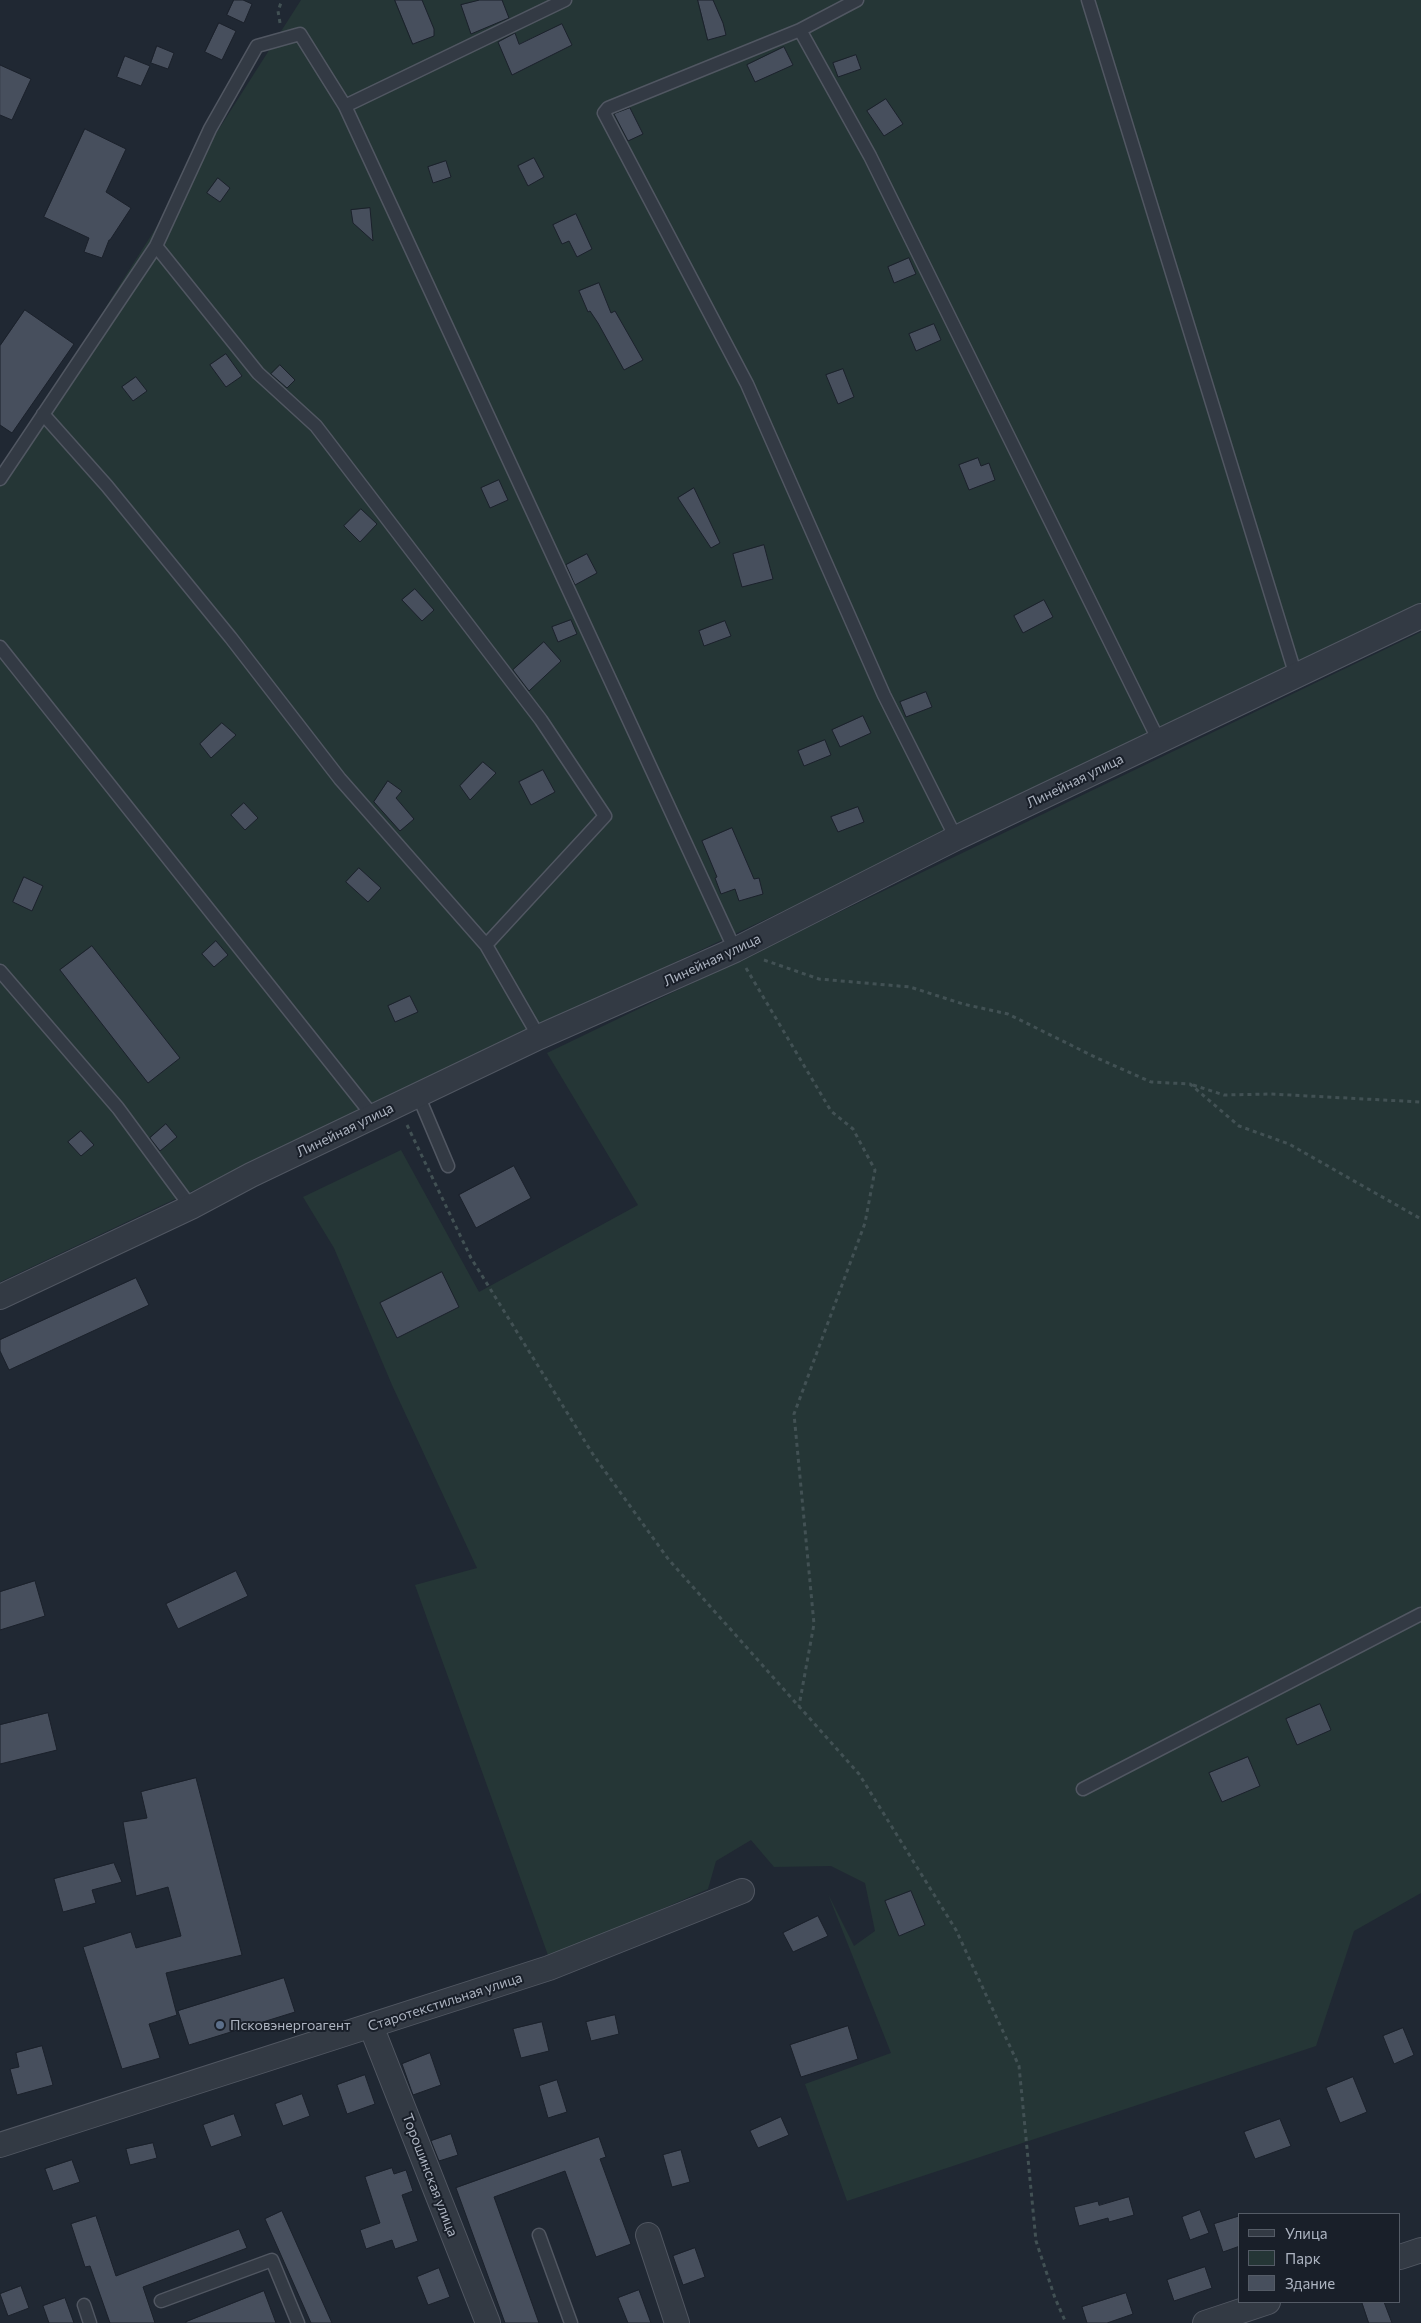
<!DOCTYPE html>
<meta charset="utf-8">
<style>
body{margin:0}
#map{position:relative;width:1421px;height:2323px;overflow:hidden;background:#202833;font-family:Commissioner,sans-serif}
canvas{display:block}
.legend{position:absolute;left:1238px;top:2213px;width:162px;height:90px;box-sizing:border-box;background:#191f29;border:1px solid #545b66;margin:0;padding:6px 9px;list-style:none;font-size:15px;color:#adb4c1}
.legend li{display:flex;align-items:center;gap:10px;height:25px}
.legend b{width:25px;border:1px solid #545b66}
</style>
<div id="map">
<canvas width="1421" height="2323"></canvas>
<ul class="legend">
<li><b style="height:6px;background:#333a44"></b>Улица</li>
<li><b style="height:14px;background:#253636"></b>Парк</li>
<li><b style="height:14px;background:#474f5d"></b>Здание</li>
</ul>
</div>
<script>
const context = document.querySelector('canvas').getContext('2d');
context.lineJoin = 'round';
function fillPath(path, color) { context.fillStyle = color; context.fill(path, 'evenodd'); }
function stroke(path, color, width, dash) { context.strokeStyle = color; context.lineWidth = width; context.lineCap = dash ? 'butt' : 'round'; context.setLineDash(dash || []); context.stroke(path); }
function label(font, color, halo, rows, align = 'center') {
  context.font = font + ' Commissioner,sans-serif'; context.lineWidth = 4; context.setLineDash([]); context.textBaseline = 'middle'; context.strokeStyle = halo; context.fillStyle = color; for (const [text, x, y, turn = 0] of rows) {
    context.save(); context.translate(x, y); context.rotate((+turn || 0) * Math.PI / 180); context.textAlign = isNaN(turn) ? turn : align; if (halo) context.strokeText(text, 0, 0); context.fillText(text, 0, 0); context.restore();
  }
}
fillPath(new Path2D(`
 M301 0H1421V609L0 1282V486L112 297Z
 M1421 632V1893L1354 1931 1316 2046 847 2201 805 2084 891 2053 828 1894 854 1946 875 1931 865 1883 831 1866 774 1867 751 1840 716 1861 708 1889 549 1958 415 1585 477 1568 392 1385 334 1248 303 1197 401 1150 479 1292 638 1205 547 1053Z`), '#253636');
const building = new Path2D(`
 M234 0H243L252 4 244 23 227 15Z
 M395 0H422L434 29V36L413 44Z
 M480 0H502L509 18 471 34 461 5Z
 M698 0H713L723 23 726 35 708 40Z
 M219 23 236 31 222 60 205 52Z
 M562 24 572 45 512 75 498 42 515 33 519 44Z
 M157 46 174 53 168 69 151 63Z
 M784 47 793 65 755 82 747 65Z
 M856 55 861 69 838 77 833 63Z
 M125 56 150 66 141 86 117 77Z
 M0 65 31 79 12 120 0 115Z
 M886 99 903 124 884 136 867 111Z
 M630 108 643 134 628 141 614 114Z
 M85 129 126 149 106 192 131 208 110 240H109L102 258 84 252 89 238 44 217Z
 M534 158 544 177 528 186 518 166Z
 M446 161 451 177 433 183 428 167Z
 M218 178 230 188 220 202 207 193Z
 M370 208 373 241 353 223 351 210Z
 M576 214 592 249 577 257 569 241 562 244 553 225Z
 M909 258 916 274 894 283 888 267Z
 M599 283 611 313 615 311 643 360 624 370 598 323 590 311 588 312 579 291Z
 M25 310 74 344 12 433 0 425V346Z
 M934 324 941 340 916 351 909 334Z
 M226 354 242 376 226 387 210 365Z
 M280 365 295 380 287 388 271 374Z
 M843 369 854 397 838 404 826 375Z
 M136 377 147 391 133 401 122 387Z
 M978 458 981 466 989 463 995 480 969 490 959 465Z
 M499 480 508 500 490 508 481 488Z
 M694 488 720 543 711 548 678 498Z
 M361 509 377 524 360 542 344 526Z
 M764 545 773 579 742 587 733 554Z
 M587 554 597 573 575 585 566 565Z
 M415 589 434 610 422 621 402 600Z
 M1044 600 1053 617 1023 633 1014 616Z
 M571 620 577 634 558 642 552 627Z
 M725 621 731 636 704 646 699 631Z
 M544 642 561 661 529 691 513 670Z
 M926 692 932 707 906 717 900 702Z
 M863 716 871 733 840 747 832 730Z
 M222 723 236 735 211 758 200 744Z
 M825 740 831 755 804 766 798 751Z
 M483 762 496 773 470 800 460 786Z
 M543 770 555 792 531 805 519 782Z
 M388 781 402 791 396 798 414 819 400 831 374 802Z
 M244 803 258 818 245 830 231 815Z
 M858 807 864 822 838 832 831 817Z
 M732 828 754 879 759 878 763 894 739 901 735 889 721 894 715 878 717 877 702 841Z
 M359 868 381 888 368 902 346 882Z
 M24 877 43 886 32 911 13 902Z
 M216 941 228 955 214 967 202 954Z
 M92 946 180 1058 148 1083 60 970Z
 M410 996 418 1012 395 1022 388 1006Z
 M166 1124 177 1137 160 1151 150 1138Z
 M81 1131 94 1145 81 1156 68 1142Z
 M514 1166 531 1198 476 1228 459 1195Z
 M442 1272 459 1307 397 1338 380 1303Z
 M136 1278 149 1305 9 1370 0 1351V1340Z
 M236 1571 248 1596 178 1629 166 1604Z
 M35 1581 45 1616 0 1630V1592Z
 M1320 1704 1331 1730 1297 1745 1286 1719Z
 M48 1713 57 1750 0 1764V1725Z
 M1248 1757 1260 1786 1222 1802 1209 1773Z
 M196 1778 242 1955 166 1973 177 2015 149 2024 160 2058 122 2069 83 1947 131 1932 136 1948 181 1936 168 1887 136 1896 123 1822 147 1818 141 1792Z
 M114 1863 122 1882 92 1890 96 1903 63 1912 54 1879Z
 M911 1891 925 1925 899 1936 885 1901Z
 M818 1916 828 1936 793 1952 783 1933Z
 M284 1978 295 2012 189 2045 178 2011Z
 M615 2015 619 2034 591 2041 586 2022Z
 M542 2022 549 2051 521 2058 513 2029Z
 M848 2026 858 2059 801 2077 790 2045Z
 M1403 2028 1414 2055 1394 2064 1383 2036Z
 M42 2046 53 2085 17 2095 10 2069 19 2067 16 2053Z
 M430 2053 441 2085 413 2095 402 2064Z
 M365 2075 375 2104 347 2114 337 2085Z
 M1353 2077 1367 2112 1340 2123 1326 2088Z
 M557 2080 567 2112 548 2118 539 2086Z
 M302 2094 310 2116 283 2126 275 2104Z
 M234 2114 242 2136 211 2147 203 2125Z
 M781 2117 789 2135 758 2148 750 2131Z
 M1280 2119 1291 2146 1255 2159 1244 2132Z
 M451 2134 458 2155 439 2161 431 2141Z
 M599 2137 606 2157 600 2159 631 2244 596 2257 565 2171 494 2197 539 2323H505L456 2188Z
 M153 2143 157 2158 130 2165 126 2149Z
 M681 2150 690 2182 672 2187 663 2155Z
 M72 2160 80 2182 53 2191 45 2169Z
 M392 2168 394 2174 406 2170 413 2191 402 2195 418 2241 395 2249 392 2240 366 2249 360 2230 380 2223 365 2177Z
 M1129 2197 1134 2215 1109 2222 1108 2218 1079 2226 1074 2207 1098 2201 1099 2205Z
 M1200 2210 1209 2233 1190 2240 1182 2217Z
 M282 2211 332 2323H311L265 2219Z
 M96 2216 116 2276 239 2229 247 2248 143 2287 155 2323H110L90 2266 85 2267 71 2224Z
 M1240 2216V2246L1223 2252 1214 2224Z
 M695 2248 705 2277 683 2285 673 2256Z
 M1205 2267 1212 2288 1174 2301 1167 2280Z
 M439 2268 450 2297 428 2305 417 2277Z
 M21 2286 29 2308 8 2316 0 2294Z
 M639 2290 651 2323H628L618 2298Z
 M264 2291 276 2323H186V2322Z
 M1126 2293 1133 2314 1107 2323H1087L1082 2307Z
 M65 2298 74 2323H49L43 2306Z
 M1362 2302H1384L1392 2323H1369Z`);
fillPath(building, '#474f5d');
stroke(building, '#1b212b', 1);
const service = new Path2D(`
 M857 0 800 30 870 156 1159 741
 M1088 0 1296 676
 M800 30 608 108 604 113 747 384 884 695 956 838
 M345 106 565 0
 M156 246 258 373 316 426 541 720 605 816 486 945
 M43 414 107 486 231 638 340 779 486 945 539 1037
 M0 479 156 246 210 129 257 46 300 34 345 106 735 950
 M0 647 373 1116
 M0 971 118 1108 191 1207
 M418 1095 448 1166
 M1083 1789 1421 1614
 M539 2235 571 2323
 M161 2301 272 2260 298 2323
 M84 2305 90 2323`);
const minor = new Path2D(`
 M0 1297 191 1207 251 1175 539 1037 735 950 956 838 1421 616
 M371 2026 488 2323
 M0 2145 549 1968 742 1891
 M648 2235 677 2323
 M1400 2257 1421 2250
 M1205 2323 1268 2302`);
stroke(service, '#515762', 15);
stroke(minor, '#515762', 26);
stroke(new Path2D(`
 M280 23 278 11 282 0
 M764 960 819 979 910 987 963 1004 1008 1014 1097 1058 1151 1082 1190 1084 1239 1126 1289 1144 1421 1219
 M746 968 831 1111 853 1129 875 1170 865 1223 794 1414 814 1624 799 1706
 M1193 1085 1224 1095 1271 1094 1421 1102
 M407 1125 471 1258 594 1456 669 1560 859 1774 956 1930 1019 2066 1036 2241 1055 2298 1066 2323`), '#425154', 3, [4, 4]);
stroke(service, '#333a44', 12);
stroke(minor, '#333a44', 24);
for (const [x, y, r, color] of [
 [220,2025,5,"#5c6f8a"]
]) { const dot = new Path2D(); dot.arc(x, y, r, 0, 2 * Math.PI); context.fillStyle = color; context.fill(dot); stroke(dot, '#191f29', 2); }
label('14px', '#adb4c1', '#191f29', [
 ["Линейная улица",1075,781,-26],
 ["Линейная улица",712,960,-25],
 ["Линейная улица",345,1130,-26],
 ["Старотекстильная улица",445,2002,-18],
 ["Торошинская улица",430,2175,69]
]);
label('14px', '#adb4c1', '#191f29', [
 ["Псковэнергоагент",230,2025]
], 'left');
</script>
